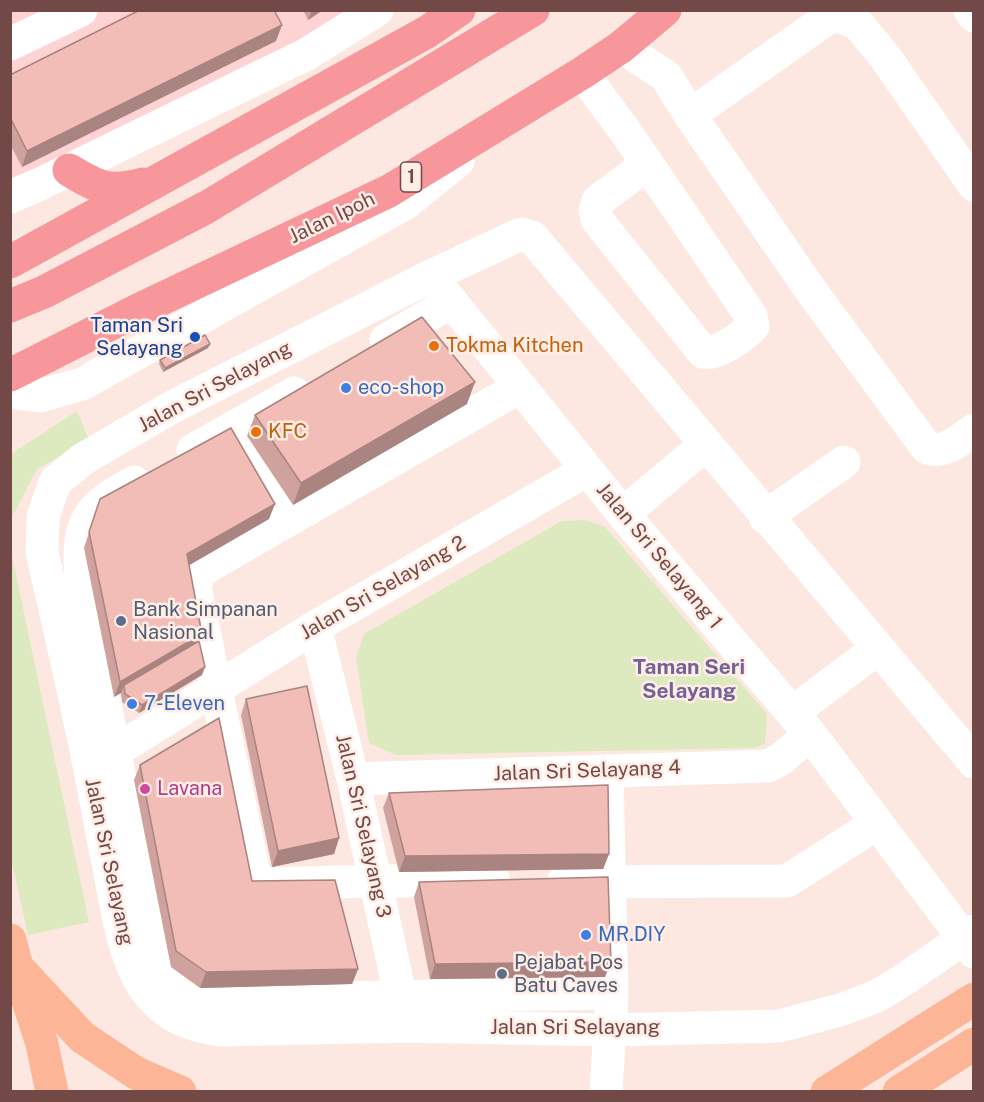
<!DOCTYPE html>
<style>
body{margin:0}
#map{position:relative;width:984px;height:1102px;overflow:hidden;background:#fce8e0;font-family:"Public Sans",sans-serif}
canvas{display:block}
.frame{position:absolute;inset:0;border:12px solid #724947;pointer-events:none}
</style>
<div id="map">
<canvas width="984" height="1102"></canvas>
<div class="frame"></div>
</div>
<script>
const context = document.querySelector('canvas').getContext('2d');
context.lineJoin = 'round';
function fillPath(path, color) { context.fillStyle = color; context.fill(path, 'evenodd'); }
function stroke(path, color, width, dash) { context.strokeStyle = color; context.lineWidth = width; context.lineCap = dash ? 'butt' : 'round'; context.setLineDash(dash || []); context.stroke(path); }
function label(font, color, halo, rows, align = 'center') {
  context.font = font + ' "Public Sans",sans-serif'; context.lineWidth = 5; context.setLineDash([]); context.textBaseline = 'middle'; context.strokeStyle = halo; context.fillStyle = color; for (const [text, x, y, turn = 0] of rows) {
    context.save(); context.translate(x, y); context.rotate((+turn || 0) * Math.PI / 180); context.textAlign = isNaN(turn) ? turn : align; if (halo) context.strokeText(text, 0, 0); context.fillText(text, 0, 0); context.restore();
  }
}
fillPath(new Path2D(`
 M11 11H364L11 191Z`), '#fdd3d4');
fillPath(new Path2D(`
 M77 411 89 440 37 469 11 519V454Z
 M586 520 605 527 767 714 765 744 753 748 396 755 369 743 356 657 364 634 562 521Z
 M11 551 89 922 28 935 10 854Z`), '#dde9bf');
stroke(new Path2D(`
 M970 10 974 16
 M10 44 81 10
 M621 47 666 76 690 115 812 292 927 448C946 454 959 440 974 430
 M582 73 625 131 751 316 753 326C744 336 716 356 703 352L598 221 595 210 598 201 647 164
 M690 115 828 18 839 16 857 23 885 57 974 185
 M10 197 40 184 307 54 377 10
 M438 285 623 514 810 734 974 952
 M386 340 452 302
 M10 392 39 396 82 384 406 203 458 161
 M230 430 289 519
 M193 450 294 393
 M134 482C113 494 90 505 83 531 73 569 90 618 96 657 115 759 137 860 159 962 174 987 182 993 211 1000L612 993
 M623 514 705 445
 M765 517 844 462
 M315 627 353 779 405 1017
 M792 713 877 649
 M974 762 532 237 521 234 431 276 174 406 83 459 55 482 43 517 42 552C58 624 76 697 90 770 97 805 103 839 110 873 117 910 124 960 146 990 166 1017 188 1025 220 1030L407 1026 608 1030 779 1026 840 1010 877 996 905 979 974 931
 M96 763 315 627 587 470
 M353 779 768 766 781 759 810 734
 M494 881H375L266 884 260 881 254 873 195 587 200 571 520 387
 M563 882 787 881 876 824
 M606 1092 612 993 607 771`), '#fff', 33);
stroke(new Path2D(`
 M10 940 17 967 42 1044 52 1092
 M17 967 82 1037 136 1073 180 1092
 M827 1092 974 999
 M899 1092 974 1044`), '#fcb697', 33);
stroke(new Path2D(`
 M69 170C99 188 108 193 143 184
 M10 262 427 32 459 10
 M10 306 44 292 207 207 533 10
 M10 375 138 310 389 191 582 73 621 47 665 10`), '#f7969b', 33);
fillPath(new Path2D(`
 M303 10H323L308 20Z
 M276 41 22 167 10 144V75Z
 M210 344 208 348 163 372 159 364 160 360Z
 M467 404 293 505 247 436 255 415Z
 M100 499 269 519 189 565 202 634 199 641 202 675 139 713 122 702 121 693 114 697 84 548Z
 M246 699 339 838 334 854 272 867 241 715Z
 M140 765 252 881 358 969 352 984 200 988 171 967 134 780Z
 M389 793 609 854 603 869 399 872 383 808Z
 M419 882 611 962 605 977 430 979 414 897Z`), '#d0a29d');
fillPath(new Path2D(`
 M312 10H323L308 20Z
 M282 25 276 41 22 167 27 151Z
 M210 344 208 348 163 372 165 368Z
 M475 382 467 404 293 505 301 483Z
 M275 504 269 519 181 570 187 554Z
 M202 634 196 649 124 685 121 693 114 697 120 682Z
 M205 667 202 675 139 713 142 705Z
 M339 838 334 854 272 867 278 851Z
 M609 854 603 869 399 872 405 856Z
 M611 962 605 977 430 979 435 964Z
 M358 969 352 984 200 988 206 972Z`), '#a98480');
const building = new Path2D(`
 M140 10H274L282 25 27 151 10 117V75Z
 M422 317 475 382 301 483 255 415Z
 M205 335 210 344 165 368 160 360Z
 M231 428 275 504 187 554 202 634 120 682 89 532 100 499Z
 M199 641 205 667 142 705 125 694 124 685Z
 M307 686 339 838 278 851 246 699Z
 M219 718 252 881 335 880 358 969 206 972 176 951 140 765Z
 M608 785 609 854 405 856 389 793Z
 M608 877 611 962 435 964 419 882Z`);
fillPath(building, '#f2bcb7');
stroke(building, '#a98480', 1.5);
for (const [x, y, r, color] of [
 [195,337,6,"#1a4fb4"],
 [434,346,6,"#e8710a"],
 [346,388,6,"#3f7fe0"],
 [256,432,6,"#e8710a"],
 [121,621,6,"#5c6f8a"],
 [132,704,6,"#3f7fe0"],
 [145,789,6,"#d1479c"],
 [586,935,6,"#3f7fe0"],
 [502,974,6,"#5c6f8a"]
]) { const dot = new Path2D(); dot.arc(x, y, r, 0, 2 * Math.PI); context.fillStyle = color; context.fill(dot); stroke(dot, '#ffede6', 2); }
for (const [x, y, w] of [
 [411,177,21]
]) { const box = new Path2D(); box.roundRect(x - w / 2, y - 15, w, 30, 4.5); context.fillStyle = '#ffede6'; context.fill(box); stroke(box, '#724947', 1.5); }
label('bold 18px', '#724947', null, [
 ["1",411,177]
]);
label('20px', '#724947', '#ffede6', [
 ["Jalan Ipoh",332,218,-26],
 ["Jalan Sri Selayang",215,387,-28],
 ["Jalan Sri Selayang 1",659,556,50],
 ["Jalan Sri Selayang 2",383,588,-30],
 ["Jalan Sri Selayang 4",587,771,-2],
 ["Jalan Sri Selayang 3",363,826,77],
 ["Jalan Sri Selayang",109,862,78],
 ["Jalan Sri Selayang",575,1028]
]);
label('20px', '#164399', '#ffede6', [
 ["Taman Sri",183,326],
 ["Selayang",183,349]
], 'right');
label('20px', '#c56008', '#ffede6', [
 ["Tokma Kitchen",446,346],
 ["KFC",268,432]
], 'left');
label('20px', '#366cbe', '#ffede6', [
 ["eco-shop",358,388],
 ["7-Eleven",144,704],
 ["MR.DIY",598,935]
], 'left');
label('20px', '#4e5e75', '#ffede6', [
 ["Bank Simpanan",133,610],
 ["Nasional",133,633],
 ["Pejabat Pos",514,963],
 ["Batu Caves",514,986]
], 'left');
label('20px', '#b23c85', '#ffede6', [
 ["Lavana",157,789]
], 'left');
label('bold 21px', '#746396', '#ffede6', [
 ["Taman Seri",689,668],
 ["Selayang",689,692]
]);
</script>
